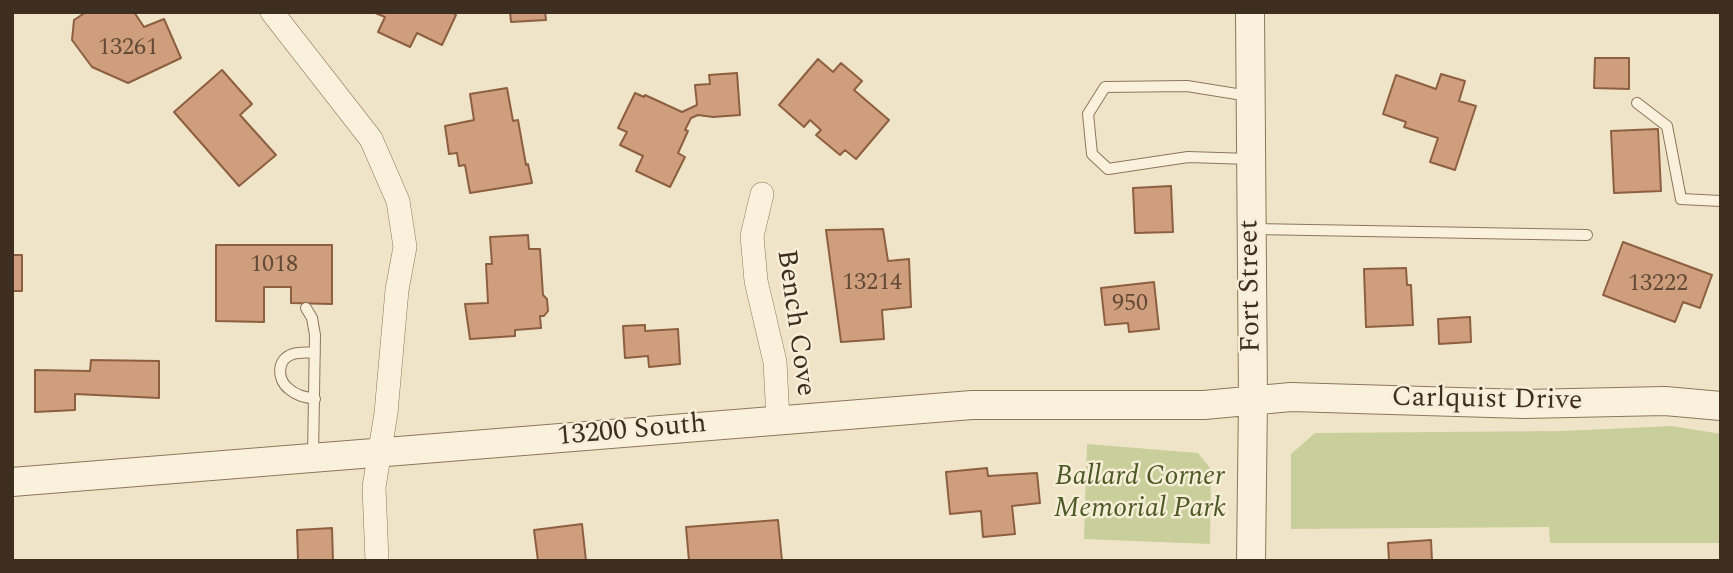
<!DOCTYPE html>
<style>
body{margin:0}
#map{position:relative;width:1733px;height:573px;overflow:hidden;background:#f0e4c8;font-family:Spectral,serif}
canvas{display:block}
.frame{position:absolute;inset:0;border:14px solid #3d2e20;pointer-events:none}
</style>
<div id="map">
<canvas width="1733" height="573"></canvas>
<div class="frame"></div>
</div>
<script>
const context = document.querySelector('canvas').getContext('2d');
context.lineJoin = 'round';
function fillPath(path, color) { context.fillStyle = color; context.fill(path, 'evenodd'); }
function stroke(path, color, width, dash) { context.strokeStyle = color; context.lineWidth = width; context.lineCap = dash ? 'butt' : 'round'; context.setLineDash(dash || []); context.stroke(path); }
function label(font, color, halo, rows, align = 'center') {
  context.font = font + ' Spectral,serif'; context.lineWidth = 5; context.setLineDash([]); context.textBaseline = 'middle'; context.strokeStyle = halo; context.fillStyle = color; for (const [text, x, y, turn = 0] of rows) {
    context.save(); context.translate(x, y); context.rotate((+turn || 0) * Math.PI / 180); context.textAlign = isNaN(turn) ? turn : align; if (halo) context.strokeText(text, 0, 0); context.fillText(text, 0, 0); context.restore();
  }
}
fillPath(new Path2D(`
 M1672 426 1721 434V543H1550L1549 527 1291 529V454L1315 433 1563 431Z
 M1087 444 1198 453 1211 469 1210 544 1084 539Z`), '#c9cf9b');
const building = new Path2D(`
 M86 12H134L144 27 164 19 181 58 128 83 92 67 72 40 74 20Z
 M373 12H451L456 15 442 45 417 33 410 47 378 32 385 17Z
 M510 12H545L546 20 511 22Z
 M1595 58H1629V89L1594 88Z
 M818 59 833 72 841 63 862 81 854 90 889 120 856 159 845 150 840 155 816 135 821 130 810 120 804 127 779 105Z
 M222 70 252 104 240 115 276 155 239 186 174 112Z
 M737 73 740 115 713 117 698 115 691 118 685 130 688 131 678 153 685 157 670 187 636 171 643 156 620 145 627 132 618 128 635 93 644 97 645 95 682 112 697 105 695 85 710 84 709 75Z
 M1441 74 1465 81 1459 101 1476 106 1455 170 1430 162 1438 138 1404 127 1406 122 1383 114 1396 75 1436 89Z
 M507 88 513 121 518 120 526 165 528 164 532 183 470 193 465 165 459 166 457 153 449 154 445 126 474 120 470 94Z
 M1658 129 1661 191 1614 193 1611 131Z
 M1171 186 1173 232 1135 233 1133 188Z
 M883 229 888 261 909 259 911 307 882 310 884 339 841 342 826 230Z
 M528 235 529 249H540L543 295 547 299 548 311 544 316H540L541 328 515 330V336L470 339 465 304 488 303 486 264H492L490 237Z
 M1623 242 1712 275 1700 308 1683 302 1675 322 1603 295Z
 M216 245H332V304L291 303V287H264V322L216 321Z
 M12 255H22V291H12Z
 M1406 268 1407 285H1411L1413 325 1366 327 1364 269Z
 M1154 282 1159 329 1129 332 1128 323 1105 325 1101 288Z
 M1470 317 1471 342 1439 344 1438 319Z
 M645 325V331L678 329 680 364 649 367 648 356 625 358 623 326Z
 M91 360 159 361V398L75 394V410L35 412V370L90 371Z
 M987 468 988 476 1037 473 1040 503 1012 506 1015 534 983 537 981 511 950 514 946 472Z
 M778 520 782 561H689L686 527Z
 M582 524 586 561H538L534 530Z
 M332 528 333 561H280L298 560 297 530Z
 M1431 540 1432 561H1389L1388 543Z`);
fillPath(building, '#cf9f7d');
stroke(building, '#8d5f41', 2);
const service = new Path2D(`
 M1249 96 1187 86 1105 87 1088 114 1092 154 1108 169 1188 157 1250 159
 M1637 103 1667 126 1681 199 1721 201
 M1254 229 1587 235
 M306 308 312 318 315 335 313 456
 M315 399C305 397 297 396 289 389 277 380 276 359 293 354 300 352 309 353 315 352`);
const minor = new Path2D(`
 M272 12 371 139 398 201 405 247 397 290 386 413 374 487 377 561
 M762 194 752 236 756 281 775 362 778 420`);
const tertiary = new Path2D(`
 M1250 12 1253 400 1251 561
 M12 482 972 405H1204L1291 397 1524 404 1665 401 1721 406`);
stroke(service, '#8d765c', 12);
stroke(minor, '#8d765c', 24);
stroke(tertiary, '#8d765c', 30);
stroke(service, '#faf1dc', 10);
stroke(minor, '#faf1dc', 23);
stroke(tertiary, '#faf1dc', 28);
label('24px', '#624a37', null, [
 ["13261",128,49],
 ["1018",274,266],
 ["13214",872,284],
 ["13222",1658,285],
 ["950",1130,305]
]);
label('28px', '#3d2e20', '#f7eed8', [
 ["Fort Street",1252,286,-91],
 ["Bench Cove",794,323,82],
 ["Carlquist Drive",1487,401,1],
 ["13200 South",632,432,-5]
]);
label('italic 28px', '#4d5a26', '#f7eed8', [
 ["Ballard Corner",1140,479],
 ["Memorial Park",1140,511]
]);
</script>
